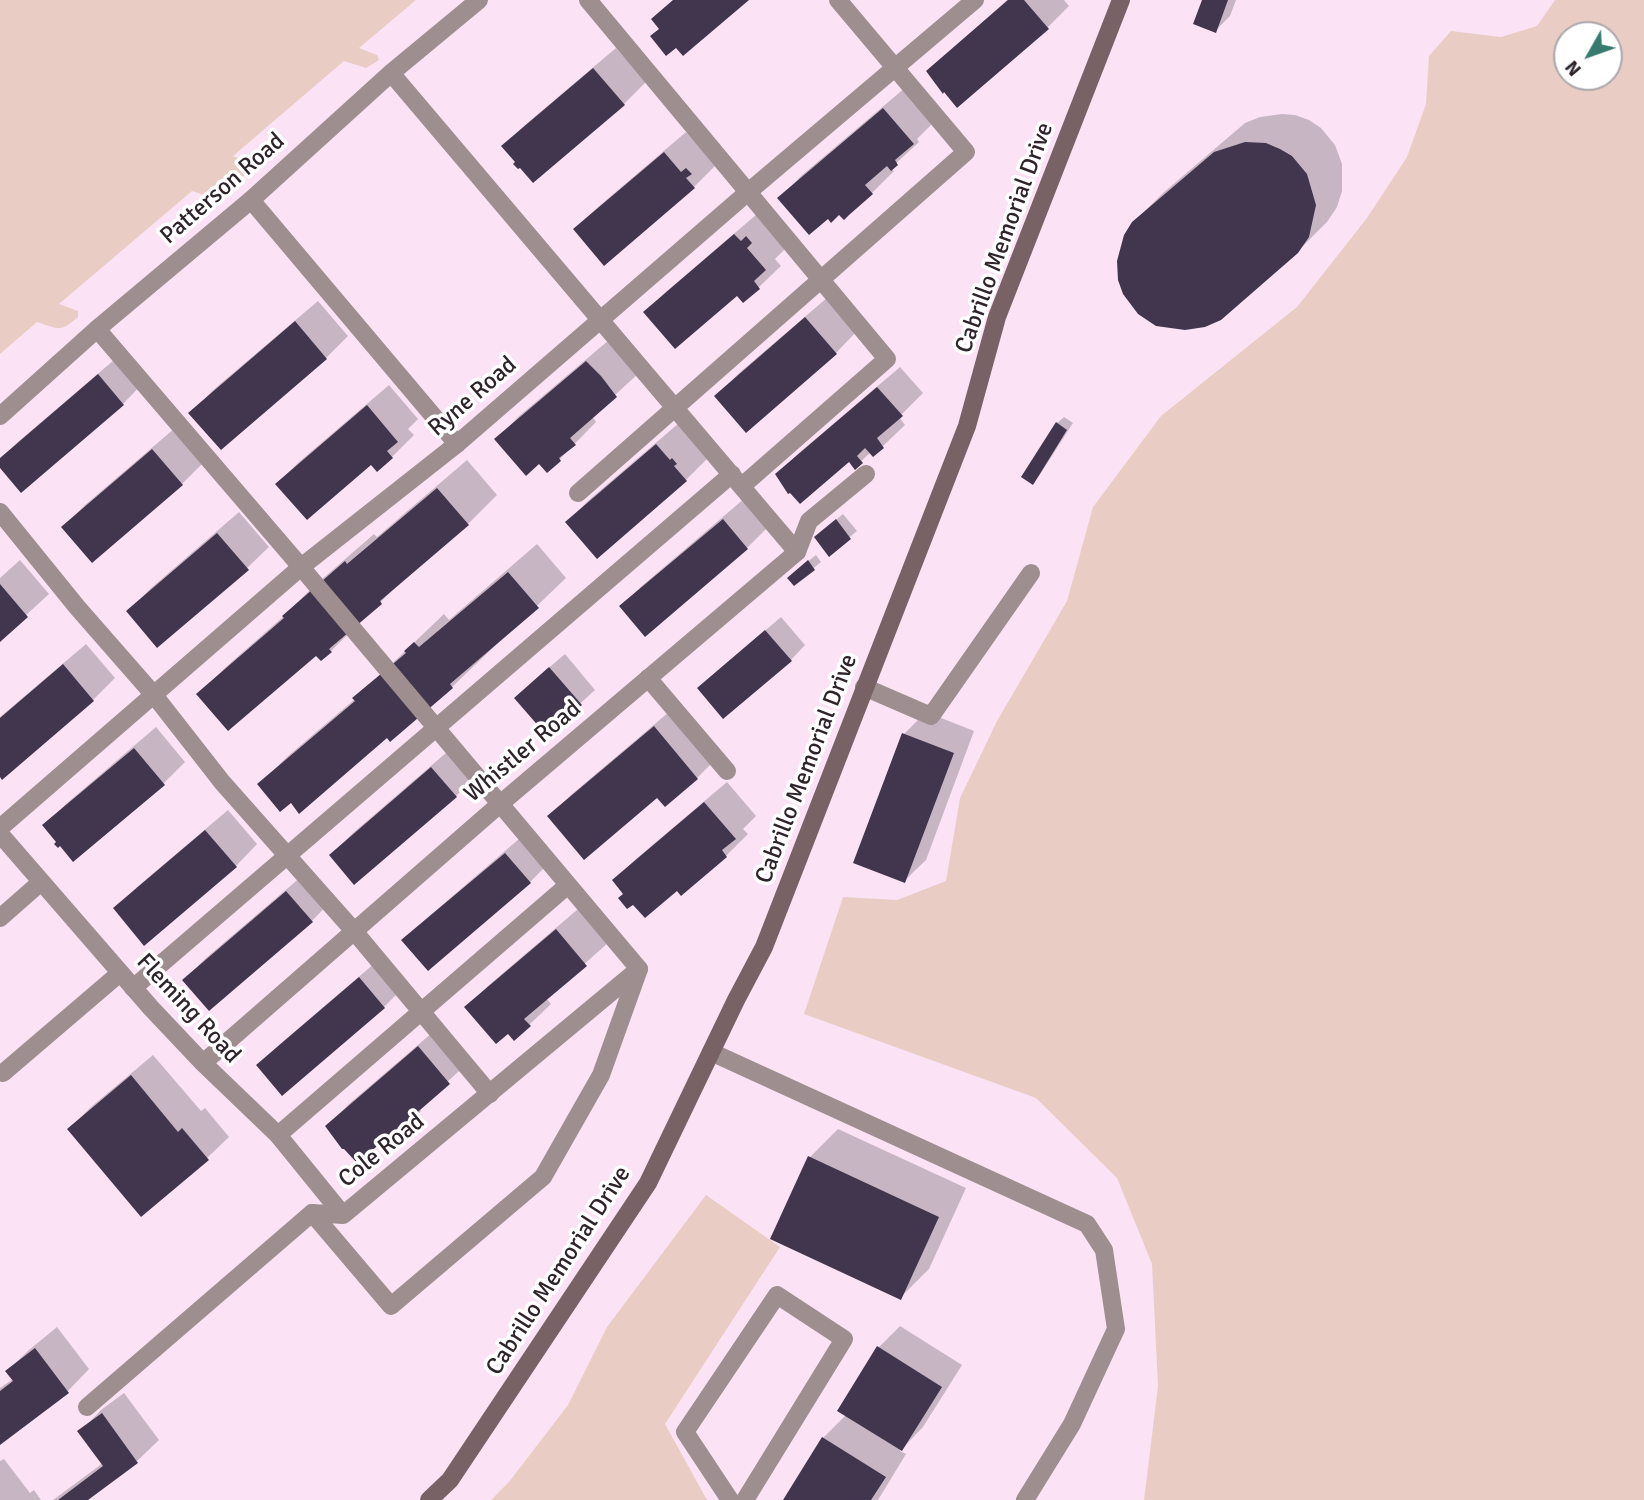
<!DOCTYPE html>
<style>
body{margin:0}
#map{position:relative;width:1644px;height:1500px;overflow:hidden;background:#fbe3f5;font-family:Signika,sans-serif}
canvas{display:block}
.north{position:absolute;left:1553px;top:21px;width:70px;height:70px;box-sizing:border-box;background:#fff;border:2px solid #aca7ab;border-radius:50%;rotate:230deg;font-size:19px;font-weight:700;line-height:28px;text-align:center;color:#2f242c}
.north::after{content:'';display:block;margin:auto;width:24px;height:32px;background:#377b6f;clip-path:polygon(50% 0,100% 100%,50% 72%,0 100%)}
</style>
<div id="map">
<canvas width="1644" height="1500"></canvas>
<div class="north">N</div>
</div>
<script>
const context = document.querySelector('canvas').getContext('2d');
context.lineJoin = 'round';
function fillPath(path, color) { context.fillStyle = color; context.fill(path, 'evenodd'); }
function stroke(path, color, width, dash) { context.strokeStyle = color; context.lineWidth = width; context.lineCap = dash ? 'butt' : 'round'; context.setLineDash(dash || []); context.stroke(path); }
function label(font, color, halo, rows, align = 'center') {
  context.font = font + ' Signika,sans-serif'; context.lineWidth = 7; context.setLineDash([]); context.textBaseline = 'middle'; context.strokeStyle = halo; context.fillStyle = color; for (const [text, x, y, turn = 0] of rows) {
    context.save(); context.translate(x, y); context.rotate((+turn || 0) * Math.PI / 180); context.textAlign = isNaN(turn) ? turn : align; if (halo) context.strokeText(text, 0, 0); context.fillText(text, 0, 0); context.restore();
  }
}
fillPath(new Path2D(`
 M0 0H416L359 48 377 55 379 60 366 68 344 61 233 156 250 163 253 168 220 196 214 198 192 191 59 304 78 311V317C60 333 59 329 37 322L0 354Z
 M1555 0H1644V1500H1144L1158 1386 1152 1264 1117 1178 1036 1098 804 1014 843 897 897 900 946 881 960 798 997 721 1067 601 1093 507 1161 416 1297 307 1367 218 1407 157 1426 104 1429 56 1451 31 1501 37 1537 26ZM1567 35H1609V77H1567Z
 M706 1195 780 1247 665 1424 707 1500H491L509 1482 568 1405 607 1327Z`), '#e9cdc5');
fillPath(new Path2D(`
 M1007 0H1064L1069 6 1047 28 928 71Z
 M1204 0H1236L1230 16 1215 31Z
 M616 48 646 82 624 104 518 162 504 146 525 125Z
 M906 87 935 121 917 139 919 142 891 168 894 171 872 193 840 213 780 198 801 176Z
 M1282 114 1295 115 1309 120 1321 128 1335 145 1342 164V191L1337 207 1327 222 1297 252 1185 329 1156 324 1133 223 1163 193 1245 123 1260 117Z
 M686 132 716 165 694 187 604 263 575 229 597 208Z
 M757 214 787 247 775 259 781 266 759 287 743 301 737 293 646 312 667 291Z
 M828 297 857 331 836 353 746 430 717 396 738 374Z
 M318 301 348 336 326 358 221 448 191 413 212 391Z
 M609 340 638 374 592 416 596 422 560 459 547 471 539 462 497 439 518 417Z
 M121 354 144 382 123 404 0 465V460L19 441Z
 M900 367 923 393 899 417 905 425 883 446 873 455 871 452 855 467 849 460 777 474 799 453Z
 M389 385 418 419 408 429 414 435 392 457 277 484 299 462Z
 M1064 417 1073 423 1039 476 1033 483 1057 423Z
 M679 423 708 458 686 480 567 522 589 500Z
 M175 428 204 462 182 484 63 527 85 505Z
 M467 460 497 495 468 524 409 574 331 651 322 659 316 653 199 694 227 666 284 616 313 587 374 534 377 537Z
 M745 498 769 526 747 548 621 606 643 585Z
 M239 512 269 547 247 568 128 611 150 589Z
 M843 514 857 531 829 554 823 531Z
 M537 544 566 578 452 687 388 736 291 801 260 784 288 756 355 699 444 614 449 620Z
 M816 555 821 562 794 584 796 571Z
 M20 560 49 594 0 639V578Z
 M781 617 805 645 791 660 714 674Z
 M86 644 115 678 93 700 0 775V717Z
 M565 654 595 690 561 721 531 683Z
 M676 706 719 756 697 778 665 805 658 795 549 817 571 795Z
 M926 712 974 731 926 860 904 881V734Z
 M156 727 185 762 164 783 73 860 44 826 66 804Z
 M454 746 478 774 456 796 355 883 331 855 353 833Z
 M727 782 756 816 743 829 748 834 726 856 677 888 633 902 614 880 636 859Z
 M228 810 257 844 236 866 115 909 137 887Z
 M527 832 552 860 530 882 404 940 426 919Z
 M309 870 333 899 312 921 184 980 206 958Z
 M578 909 608 943 546 998 551 1004 529 1025 467 1007 488 986Z
 M382 957 406 985 384 1007 282 1093 258 1065 280 1044Z
 M440 1026 470 1061 419 1108 421 1111 400 1133 388 1135 327 1126 349 1104Z
 M153 1055 201 1111 205 1108 229 1137 207 1158 69 1129 91 1107Z
 M838 1129 966 1188 929 1269 900 1298 809 1158Z
 M900 1326 962 1365 923 1427 900 1451 906 1454 878 1500H785L823 1438 846 1415 878 1348Z
 M57 1327 89 1369 68 1391 0 1443V1388L13 1379 7 1371 29 1350Z
 M124 1393 159 1440 137 1461 85 1500H53L103 1463 80 1432 101 1410Z
 M4 1459 30 1493 34 1490 41 1500H0V1461Z`), '#0003');
fillPath(new Path2D(`
 M673 0H749L683 56 676 48 666 56 650 36 659 29 651 19Z
 M1008 0H1024L1049 29 957 108 944 92 943 94 926 71Z
 M1202 0H1228L1216 33 1193 24Z
 M593 68 625 105 533 183 520 168 518 169 513 164 515 162 501 146Z
 M883 108 914 144 895 160 898 165 891 171 887 166 865 185 873 194 849 215 844 220 839 215 831 223 828 219 809 235 777 198Z
 M1245 142 1266 143 1280 149 1292 156 1307 174 1316 205 1309 237 1298 253 1221 320 1205 327 1185 330 1156 326 1138 314 1123 294 1118 280 1117 261 1124 235 1132 222 1214 152Z
 M664 152 681 172 686 168 692 174 686 178 695 188 604 266 573 229Z
 M734 234 741 241 746 236 752 243 747 248 766 270 754 281 760 289 743 303 737 296 675 349 643 312Z
 M805 317 837 354 746 433 714 396Z
 M295 321 327 359 221 450 188 413Z
 M586 361 601 376 617 397 570 438 576 445 559 458 561 461 547 473 539 464 526 476 494 439Z
 M98 374 124 405 21 493 0 468V458Z
 M877 387 903 416 877 438 884 448 873 457 865 448 857 456 863 463 855 470 849 462 800 504 790 493 788 494 775 474Z
 M367 405 398 442 387 451 393 458 377 472 371 465 307 520 275 484Z
 M1056 422 1067 430 1033 485 1021 477Z
 M656 444 670 460 672 458 677 464 674 466 687 481 597 559 565 522Z
 M152 449 183 485 92 563 61 527Z
 M437 488 469 525 380 601 382 604 329 649 332 652 321 661 316 656 228 731 196 694 284 618 282 616 345 561 347 564Z
 M723 519 748 549 645 637 619 606Z
 M836 519 851 539 829 557 814 537Z
 M217 533 249 570 157 648 126 611Z
 M808 560 815 570 794 586 787 578Z
 M508 572 539 608 450 684 453 688 390 742 387 738 299 814 291 803 280 812 257 784 355 701 352 698 406 653 404 651 414 642 419 647Z
 M0 584 28 617 0 642Z
 M765 630 792 661 723 719 697 688Z
 M63 664 94 701 2 780 0 777V718Z
 M549 667 582 705 561 723 555 717 541 729 514 698Z
 M654 726 698 779 665 807 657 798 584 860 547 816Z
 M902 733 954 753 905 883 853 863Z
 M134 748 165 785 73 862 60 846 58 848 54 844 56 842 42 825Z
 M431 767 457 797 354 885 329 855Z
 M704 802 736 839 722 850 727 857 681 896 677 891 645 918 633 905 627 909 618 898 623 894 612 880Z
 M205 830 237 867 144 946 113 908Z
 M505 853 531 883 428 971 401 940Z
 M286 891 313 922 209 1011 182 980Z
 M556 929 587 966 524 1019 531 1026 514 1041 508 1034 496 1044 464 1007Z
 M359 977 385 1008 282 1096 256 1065Z
 M418 1046 450 1084 397 1130 401 1134 391 1142 388 1137 357 1163 344 1149H342L325 1126Z
 M131 1075 178 1132 182 1128 209 1160 141 1217 67 1129Z
 M808 1156 939 1217 901 1300 770 1239Z
 M877 1346 942 1387 902 1451 837 1411Z
 M35 1348 69 1393 0 1445V1391L13 1381 5 1371Z
 M102 1413 138 1463 88 1500H58L103 1466 77 1431Z
 M822 1437 886 1477 871 1500H783Z`), '#41364e');
stroke(new Path2D(`
 M588 0 887 359 742 486
 M391 73 797 552
 M251 200 457 444
 M97 329 301 567 639 969 601 1075 543 1177 391 1306 312 1213
 M578 493 966 152 838 0
 M0 512 77 607 154 695 222 782 354 931 490 1094
 M648 678 727 771
 M864 687 931 716 1031 573
 M0 918 41 882
 M133 988 732 474
 M711 1052 1087 1224 1104 1250 1116 1329 1072 1424 1025 1500
 M3 1073 120 973
 M278 1135 568 885
 M730 1500 685 1432 777 1295 844 1339 745 1500`), '#9e8e90', 18);
stroke(new Path2D(`
 M0 416 97 329 251 200 391 73 479 0
 M0 828 301 567 457 444 747 193 975 0
 M0 834 151 1008 203 1063 278 1135 343 1215
 M203 1063 500 804 797 552 809 521 866 474
 M87 1407 312 1213 343 1215 639 969`), '#9e8e90', 18);
stroke(new Path2D(`
 M429 1500 450 1480 648 1183 736 1000 764 947 967 426 997 317 1121 0`), '#786265', 18);
label('24px', '#2f242c', '#fff', [
 ["Patterson Road",223,189,-41],
 ["Cabrillo Memorial Drive",1005,238,-70],
 ["Ryne Road",473,397,-41],
 ["Whistler Road",523,752,-40],
 ["Cabrillo Memorial Drive",807,769,-69],
 ["Fleming Road",188,1009,47],
 ["Cole Road",382,1151,-39],
 ["Cabrillo Memorial Drive",559,1271,-57]
]);
</script>
